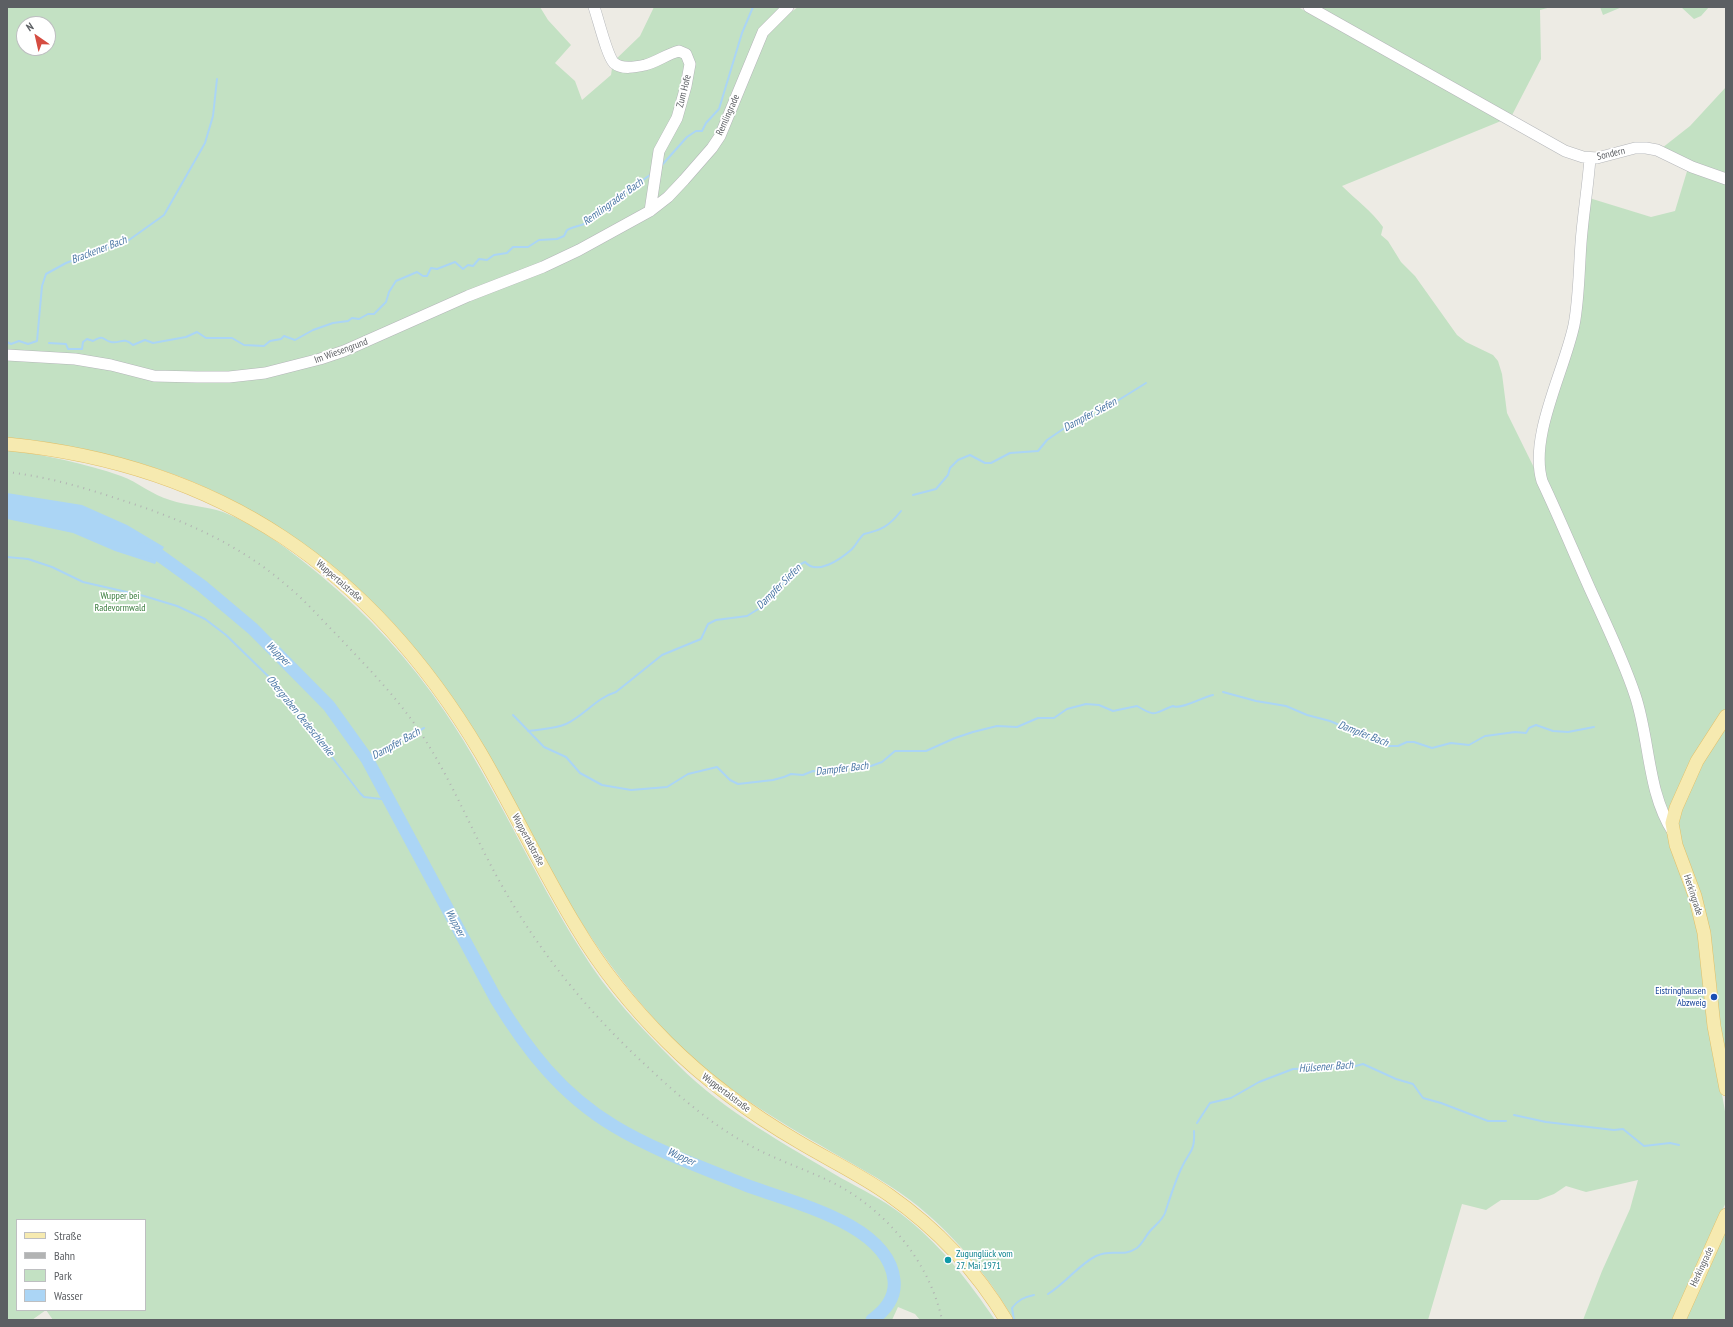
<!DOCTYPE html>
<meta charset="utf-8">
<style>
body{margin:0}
#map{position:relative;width:1733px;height:1327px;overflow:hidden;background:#edebe4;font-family:"PT Sans Narrow",sans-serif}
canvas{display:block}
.frame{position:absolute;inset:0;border:8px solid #5c5f63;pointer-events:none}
.legend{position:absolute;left:16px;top:1219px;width:130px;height:92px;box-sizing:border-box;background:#fff;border:1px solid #bebfc1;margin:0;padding:5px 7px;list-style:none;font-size:12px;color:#5c5f63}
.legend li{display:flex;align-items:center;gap:8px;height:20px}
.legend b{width:20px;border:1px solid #bebfc1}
.north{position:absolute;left:16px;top:16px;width:40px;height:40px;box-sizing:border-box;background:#fff;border:1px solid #bebfc1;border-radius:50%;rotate:326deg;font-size:11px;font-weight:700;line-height:16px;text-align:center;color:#5c5f63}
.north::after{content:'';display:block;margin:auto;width:14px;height:18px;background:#d54c41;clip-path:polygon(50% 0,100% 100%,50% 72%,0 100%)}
</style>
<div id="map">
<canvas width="1733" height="1327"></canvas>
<div class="frame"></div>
<ul class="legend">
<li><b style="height:5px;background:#f6eab0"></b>Straße</li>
<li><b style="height:5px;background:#b2b3b3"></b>Bahn</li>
<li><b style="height:11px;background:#c3e1c3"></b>Park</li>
<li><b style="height:11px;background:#abd5f5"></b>Wasser</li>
</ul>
<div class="north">N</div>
</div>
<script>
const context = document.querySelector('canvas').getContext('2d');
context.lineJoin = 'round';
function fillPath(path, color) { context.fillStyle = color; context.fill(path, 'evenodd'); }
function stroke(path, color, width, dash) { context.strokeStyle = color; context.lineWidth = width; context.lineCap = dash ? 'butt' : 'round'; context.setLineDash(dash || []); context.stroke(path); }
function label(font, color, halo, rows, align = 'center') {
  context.font = font + ' "PT Sans Narrow",sans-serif'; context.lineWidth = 3.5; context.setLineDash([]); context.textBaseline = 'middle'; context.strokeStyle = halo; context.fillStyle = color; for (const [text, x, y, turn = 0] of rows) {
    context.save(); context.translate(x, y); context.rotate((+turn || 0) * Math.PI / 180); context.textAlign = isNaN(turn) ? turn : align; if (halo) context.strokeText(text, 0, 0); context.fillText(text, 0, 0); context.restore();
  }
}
fillPath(new Path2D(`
 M7 7H540L548 20 571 45 555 63 575 81 582 100 611 75 613 62 640 36 654 7H788L763 32 730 115 712 148 668 197 650 211 579 250 543 267 468 296 344 351 265 373 229 377H175L229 378 266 374 320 362 345 353 469 298 550 267 650 212 668 198 714 149 732 115 758 46 767 30 798 7H1298L1501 121 1342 186C1355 199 1372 211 1383 227L1381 235 1388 241 1401 262 1415 276 1457 335 1466 342 1493 355 1498 361 1502 374 1507 413 1547 494 1613 640 1582 566 1543 481 1539 459 1545 426 1568 353 1575 324 1586 197 1651 217 1675 211 1688 168 1726 184V712L1696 759 1697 763 1726 718V1072L1717 1019 1709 1020 1726 1117V1202L1674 1320H1583L1602 1271 1630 1209 1638 1180 1586 1192 1566 1186 1554 1194 1538 1200H1501L1486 1210 1462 1204 1428 1320H1014C987 1274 952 1232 910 1200 882 1179 850 1163 820 1145 766 1114 712 1080 669 1035 627 991 591 941 561 889 541 855 524 819 504 785 472 729 438 673 394 624 335 559 248 499 164 471 113 453 60 447 7 440V357L76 361 144 376 166 377 144 374 111 365 75 359 7 355ZM24 24H48V48H24Z
 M1309 7H1551L1540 10 1541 59 1509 121Z
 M1600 7H1622L1603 15Z
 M1681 7H1709L1701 16 1694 19Z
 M1726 87V179L1662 148 1690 126Z
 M7 450C45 455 84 463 121 476 138 482 152 495 170 500 187 506 206 506 223 512 259 526 291 551 320 575 368 615 410 660 445 712 496 787 532 873 581 950 607 993 643 1030 678 1065 725 1112 785 1144 841 1178 861 1189 882 1199 900 1213 939 1243 968 1280 995 1320H920L915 1314 898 1307 892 1320H53L46 1310 32 1320H7ZM17 1220H145V1310H17Z
 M1726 1223V1320H1683Z`), '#c3e1c3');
fillPath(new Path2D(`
 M7 493 82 505 127 525 164 547 155 564 115 551 73 533 7 519Z`), '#abd5f5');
stroke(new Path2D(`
 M662 165 687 137 696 131H702L706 123 719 109 742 33 753 7
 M7 342 11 344 19 341 28 344 37 341 42 286 46 274 66 263 129 240 164 215 205 143 213 116 217 79
 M49 343 66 344 68 349H82L83 342 87 339 93 341C105 334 102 340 111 342 121 344 123 336 133 345L145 340 153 343 186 337 197 332 206 338H232L244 345 264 346 270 341 281 339 284 336 295 340 313 330 333 323 348 321 352 318 359 319 368 314H374L386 302 389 292 396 281 417 272 423 276H427L431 268 437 269 455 262 463 269 468 265 473 266 479 259 487 260 494 255 507 253 513 247H528L539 240 557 239 564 236 567 230C576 225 592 225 597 213L604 211 611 202 617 200 622 195 650 175
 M913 495 936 489 948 475 950 468 958 460 970 455 985 463H991L1010 453 1038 451 1047 440 1069 425 1082 422 1093 416 1146 383
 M7 557 28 559 52 567 83 582 144 596 177 606 205 619 226 635 272 680 360 793 364 797 390 800
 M1223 692 1256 701 1286 706 1307 715 1330 721 1389 746H1398L1407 742H1414L1432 748 1451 743 1469 745 1485 736 1493 735 1515 732 1526 733 1529 728 1536 725 1553 731 1568 732 1594 727
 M513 715 544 747 566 757 580 773 602 785 631 790 667 787 688 774 717 767 730 780 738 784 773 780 784 777 791 774 803 775 813 771 822 772 844 766H871L882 762 895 751H926L955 738 973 732 997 726 1017 727 1038 718H1054L1067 709 1086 704 1099 705 1113 711 1137 706C1157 718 1153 713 1173 706 1181 710 1203 697 1213 695
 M528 731C541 729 554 729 566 724 584 716 596 698 616 692L662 655 701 639 708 624 716 620 747 616 760 608 770 594 792 576 795 567 805 562C817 576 841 559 852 549 857 544 859 538 864 534 882 530 889 526 901 511
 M367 759 424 728
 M1514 1115 1546 1122 1614 1130 1623 1129 1644 1146 1670 1143 1679 1145
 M1197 1123 1210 1103 1231 1098 1259 1082 1293 1069 1352 1067 1363 1064 1396 1079 1413 1084 1423 1098 1441 1103 1488 1121H1506
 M1048 1294C1066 1283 1078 1265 1096 1256 1113 1248 1122 1258 1137 1248 1143 1243 1145 1237 1150 1231 1155 1225 1162 1221 1165 1213 1170 1198 1175 1181 1182 1167 1190 1150 1195 1152 1194 1131
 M892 1297 897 1298
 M1014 1320 1012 1308C1018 1300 1024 1297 1034 1295`), '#abd5f5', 2);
stroke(new Path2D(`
 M143 549 159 555 202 586 253 629 329 706 367 759 496 999C527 1050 562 1095 614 1126 650 1148 698 1166 738 1182 783 1201 888 1221 894 1280 896 1297 886 1310 872 1320`), '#abd5f5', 13);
const minor = new Path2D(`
 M594 7C598 18 607 56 614 63 622 70 636 67 645 65 657 62 667 54 679 51L686 54 690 64 686 86 677 118 659 151 650 211
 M1309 7 1565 151 1583 157 1597 158 1635 148H1646L1657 150 1692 167 1726 179
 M1590 158C1588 187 1583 215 1581 243 1579 270 1579 299 1574 325 1564 372 1529 436 1542 481 1559 517 1574 553 1590 589 1606 624 1623 659 1635 695 1650 739 1647 792 1673 832
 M7 355 75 359 111 365 154 376 197 377H229L265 373 320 359 344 351 468 296 543 267 579 250 650 211 668 197 684 180 712 148 720 136 763 32 788 7`);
const major = new Path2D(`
 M7 444C221 465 371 569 480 752 514 810 542 871 577 928 602 970 633 1008 667 1042 706 1081 751 1114 799 1142 829 1160 861 1175 889 1195 936 1228 976 1270 1006 1320
 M1726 716 1697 761 1676 808 1672 823 1676 845 1695 896 1704 933 1714 1026 1726 1089
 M1679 1320 1726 1215`);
stroke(minor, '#b4b6b9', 12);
stroke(major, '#e1bf68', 14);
stroke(minor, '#fff', 11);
stroke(major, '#f6eab0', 13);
stroke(new Path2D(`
 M7 472C42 476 76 485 109 496 173 516 234 540 285 584 304 599 320 618 337 635 367 667 398 698 422 735 451 779 471 829 496 875 533 943 581 1004 637 1057 671 1089 709 1124 751 1146 780 1162 812 1171 841 1187 890 1215 930 1264 942 1320`), '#b2b3b3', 2, [1, 5]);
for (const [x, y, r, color] of [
 [1714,997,4,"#1a4fb4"],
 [948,1260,4,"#0f9aa8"]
]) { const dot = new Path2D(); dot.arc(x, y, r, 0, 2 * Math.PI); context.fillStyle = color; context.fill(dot); stroke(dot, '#fff', 1.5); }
label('10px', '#5c5f63', '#fff', [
 ["Zum Hofe",684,91,-76],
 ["Remlingrade",728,115,-66],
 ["Sondern",1611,154,-13],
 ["Im Wiesengrund",341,351,-20],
 ["Wuppertalstraße",339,581,41],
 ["Wuppertalstraße",528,840,62],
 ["Herkingrade",1693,895,72],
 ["Wuppertalstraße",726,1093,37],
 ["Herkingrade",1702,1267,-65]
]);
label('10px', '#3e7f41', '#fff', [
 ["Wupper bei",120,596],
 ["Radevormwald",120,608]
]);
label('10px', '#164399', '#fff', [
 ["Eistringhausen",1706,991],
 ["Abzweig",1706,1003]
], 'right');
label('10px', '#0d838f', '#fff', [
 ["Zugunglück vom",956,1254],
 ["27. Mai 1971",956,1266]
], 'left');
label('italic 11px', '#4b77a5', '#fff', [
 ["Remlingrader Bach",613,202,-36],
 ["Brackener Bach",99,250,-21],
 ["Dampfer Siefen",1090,415,-28],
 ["Dampfer Siefen",779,587,-45],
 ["Wupper",278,654,45],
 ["Obergraben Oedeschlenke",300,716,51],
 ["Dampfer Bach",1363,734,21],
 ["Dampfer Bach",396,744,-29],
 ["Dampfer Bach",842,769,-7],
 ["Wupper",455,923,62],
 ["Hülsener Bach",1326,1067,-4],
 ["Wupper",681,1157,24]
]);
</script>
